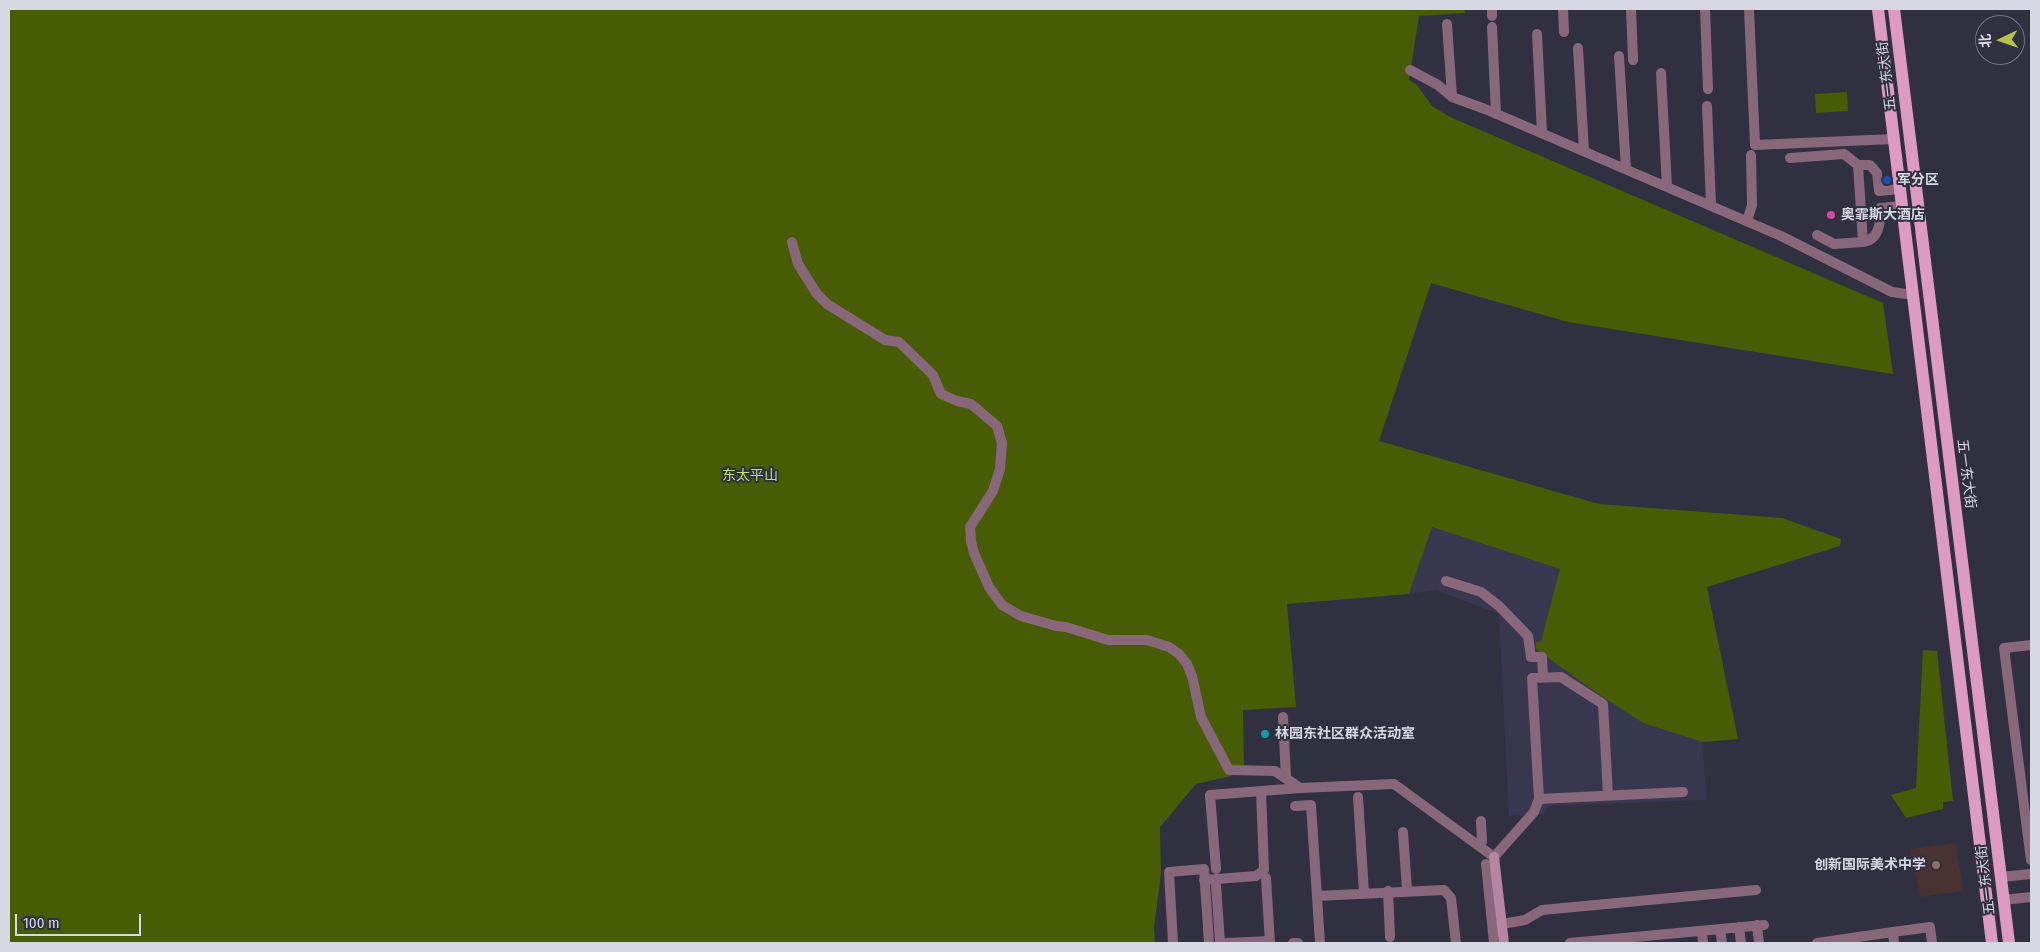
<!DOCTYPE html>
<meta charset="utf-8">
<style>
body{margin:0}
#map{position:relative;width:2040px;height:952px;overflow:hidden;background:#303041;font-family:"Fira Sans Condensed","Noto Sans SC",sans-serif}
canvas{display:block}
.frame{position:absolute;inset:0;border:10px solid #d8d8e3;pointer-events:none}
.north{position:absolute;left:1975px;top:15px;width:50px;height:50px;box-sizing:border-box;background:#303041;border:1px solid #737382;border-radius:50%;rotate:267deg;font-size:14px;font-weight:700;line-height:20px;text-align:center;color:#d8d8e3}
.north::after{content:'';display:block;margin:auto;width:18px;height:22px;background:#b7c147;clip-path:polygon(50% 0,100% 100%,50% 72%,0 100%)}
.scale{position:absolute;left:15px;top:914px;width:126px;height:22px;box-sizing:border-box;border:2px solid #d8d8e3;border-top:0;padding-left:6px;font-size:15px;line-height:18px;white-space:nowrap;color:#d8d8e3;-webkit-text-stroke:4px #303041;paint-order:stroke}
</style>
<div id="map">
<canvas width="2040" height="952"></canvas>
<div class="frame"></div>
<div class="north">北</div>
<div class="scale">100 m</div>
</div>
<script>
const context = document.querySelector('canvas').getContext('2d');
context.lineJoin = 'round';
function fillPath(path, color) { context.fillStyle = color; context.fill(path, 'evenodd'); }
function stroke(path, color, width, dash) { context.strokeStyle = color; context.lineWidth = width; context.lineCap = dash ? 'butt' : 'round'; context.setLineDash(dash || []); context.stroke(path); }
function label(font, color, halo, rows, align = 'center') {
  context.font = font + ' "Fira Sans Condensed","Noto Sans SC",sans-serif'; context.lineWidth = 4; context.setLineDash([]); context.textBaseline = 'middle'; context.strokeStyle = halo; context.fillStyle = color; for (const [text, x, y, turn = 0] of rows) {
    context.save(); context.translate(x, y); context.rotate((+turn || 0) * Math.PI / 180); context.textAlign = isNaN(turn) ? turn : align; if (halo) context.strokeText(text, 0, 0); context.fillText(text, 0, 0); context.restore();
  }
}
fillPath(new Path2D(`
 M1431 527 1561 569 1541 641 1643 723 1702 742 1707 800 1549 806 1544 814 1509 816 1499 614 1436 590 1409 594Z`), '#38374f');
fillPath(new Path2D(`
 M1956 843 1963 891 1921 897 1910 849Z`), '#483332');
fillPath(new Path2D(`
 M9 9H1464L1465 13 1419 16 1409 80 1417 85 1432 106 1450 117 1883 303 1893 374 1568 322 1431 283 1379 441 1599 504 1782 518 1841 539 1840 546 1707 587 1738 739 1702 742 1643 723 1594 691 1536 649V642L1541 641 1560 569 1432 527 1409 594 1287 604 1296 707 1243 710 1244 766 1231 776 1196 784 1160 827 1161 874 1154 927 1155 943H9Z
 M1847 92 1848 111 1816 113 1815 94Z
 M1923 650 1937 651 1953 801 1943 802V809L1906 818 1891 795 1916 788Z`), '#475c04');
stroke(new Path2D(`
 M1492 9V16
 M1563 9 1564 32
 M1631 9 1633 60
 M1705 9 1708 89
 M1749 9 1755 145 1894 139
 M1447 24 1452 97
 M1492 27 1496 114
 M1537 34 1542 133
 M1578 48 1584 151
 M1619 56 1626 169
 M1410 70 1438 85 1452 97 1485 109 1781 236 1892 292 1913 295
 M1661 73 1667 187
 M1707 106 1711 205
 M1790 158 1844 154 1858 165
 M1900 189 1879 191 1877 173 1870 165H1858L1863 242C1879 240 1881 222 1880 208L1902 206
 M1747 221 1752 205 1751 155
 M1817 235 1834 244 1863 242
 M792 242 798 264 817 294 827 304 885 340 899 342 933 375 941 394 957 401 971 404 997 426 1002 443 1000 469 993 491 970 527 971 541 974 553 989 587 1002 605 1021 616 1056 626 1066 627 1108 640H1147L1169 647 1179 654 1187 664 1192 676 1201 717 1229 770 1275 771 1300 788 1394 784 1494 857 1534 812 1539 799 1683 792
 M1446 581 1481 592 1499 606 1528 636 1531 657H1542L1543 677
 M2031 645 2004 648 2031 860
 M1283 717 1286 778
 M1358 797 1364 893
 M1539 799 1532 678 1561 677 1603 704 1608 795
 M1295 806 1311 805 1320 943
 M1481 821 1482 842
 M1403 832 1407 890
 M1486 864 1494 943
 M1216 869 1210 795 1300 788
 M2001 877 2031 874
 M1266 878 1270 943
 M1204 880 1256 876 1264 870 1261 791
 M1216 885 1220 943
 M1388 891 1390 937
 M1317 896 1444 890 1451 898 1456 943
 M2003 900 2031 897
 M1502 924 1525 920 1542 910 1756 890
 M1757 925 1759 943
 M1739 927 1741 943
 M1720 929 1722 943
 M1702 931 1703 943
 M1893 932 1930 927 1932 943
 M1173 943 1169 872 1204 869 1209 943
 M1227 943 1270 941
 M1293 943H1298
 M1570 943 1764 925
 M1817 943 1893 932 1894 943`), '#88677b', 10);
stroke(new Path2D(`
 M1494 857 1504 943`), '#b884a4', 10);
stroke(new Path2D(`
 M1878 9 1992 943
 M1894 9 2009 943`), '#dd9ac3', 12);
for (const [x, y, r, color] of [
 [1887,180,5,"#1a4fb4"],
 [1831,215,5,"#d1479c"],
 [1265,734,5,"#0f9aa8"],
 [1936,865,5,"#8d6e63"]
]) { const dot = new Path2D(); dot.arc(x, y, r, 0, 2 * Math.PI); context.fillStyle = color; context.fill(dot); stroke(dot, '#303041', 2); }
label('14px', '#d8d8e3', '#303041', [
 ["五一东大街",1887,76,-97],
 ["五一东大街",1966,474,83],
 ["五一东大街",1986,880,-97]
]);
label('bold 14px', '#d8d8e3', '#303041', [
 ["军分区",1897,180],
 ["奥霏斯大酒店",1841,215],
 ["林园东社区群众活动室",1275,734],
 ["创新国际美术中学",1926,865,"right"]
], 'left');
label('14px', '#bfe173', '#303041', [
 ["东太平山",750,476]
]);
</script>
